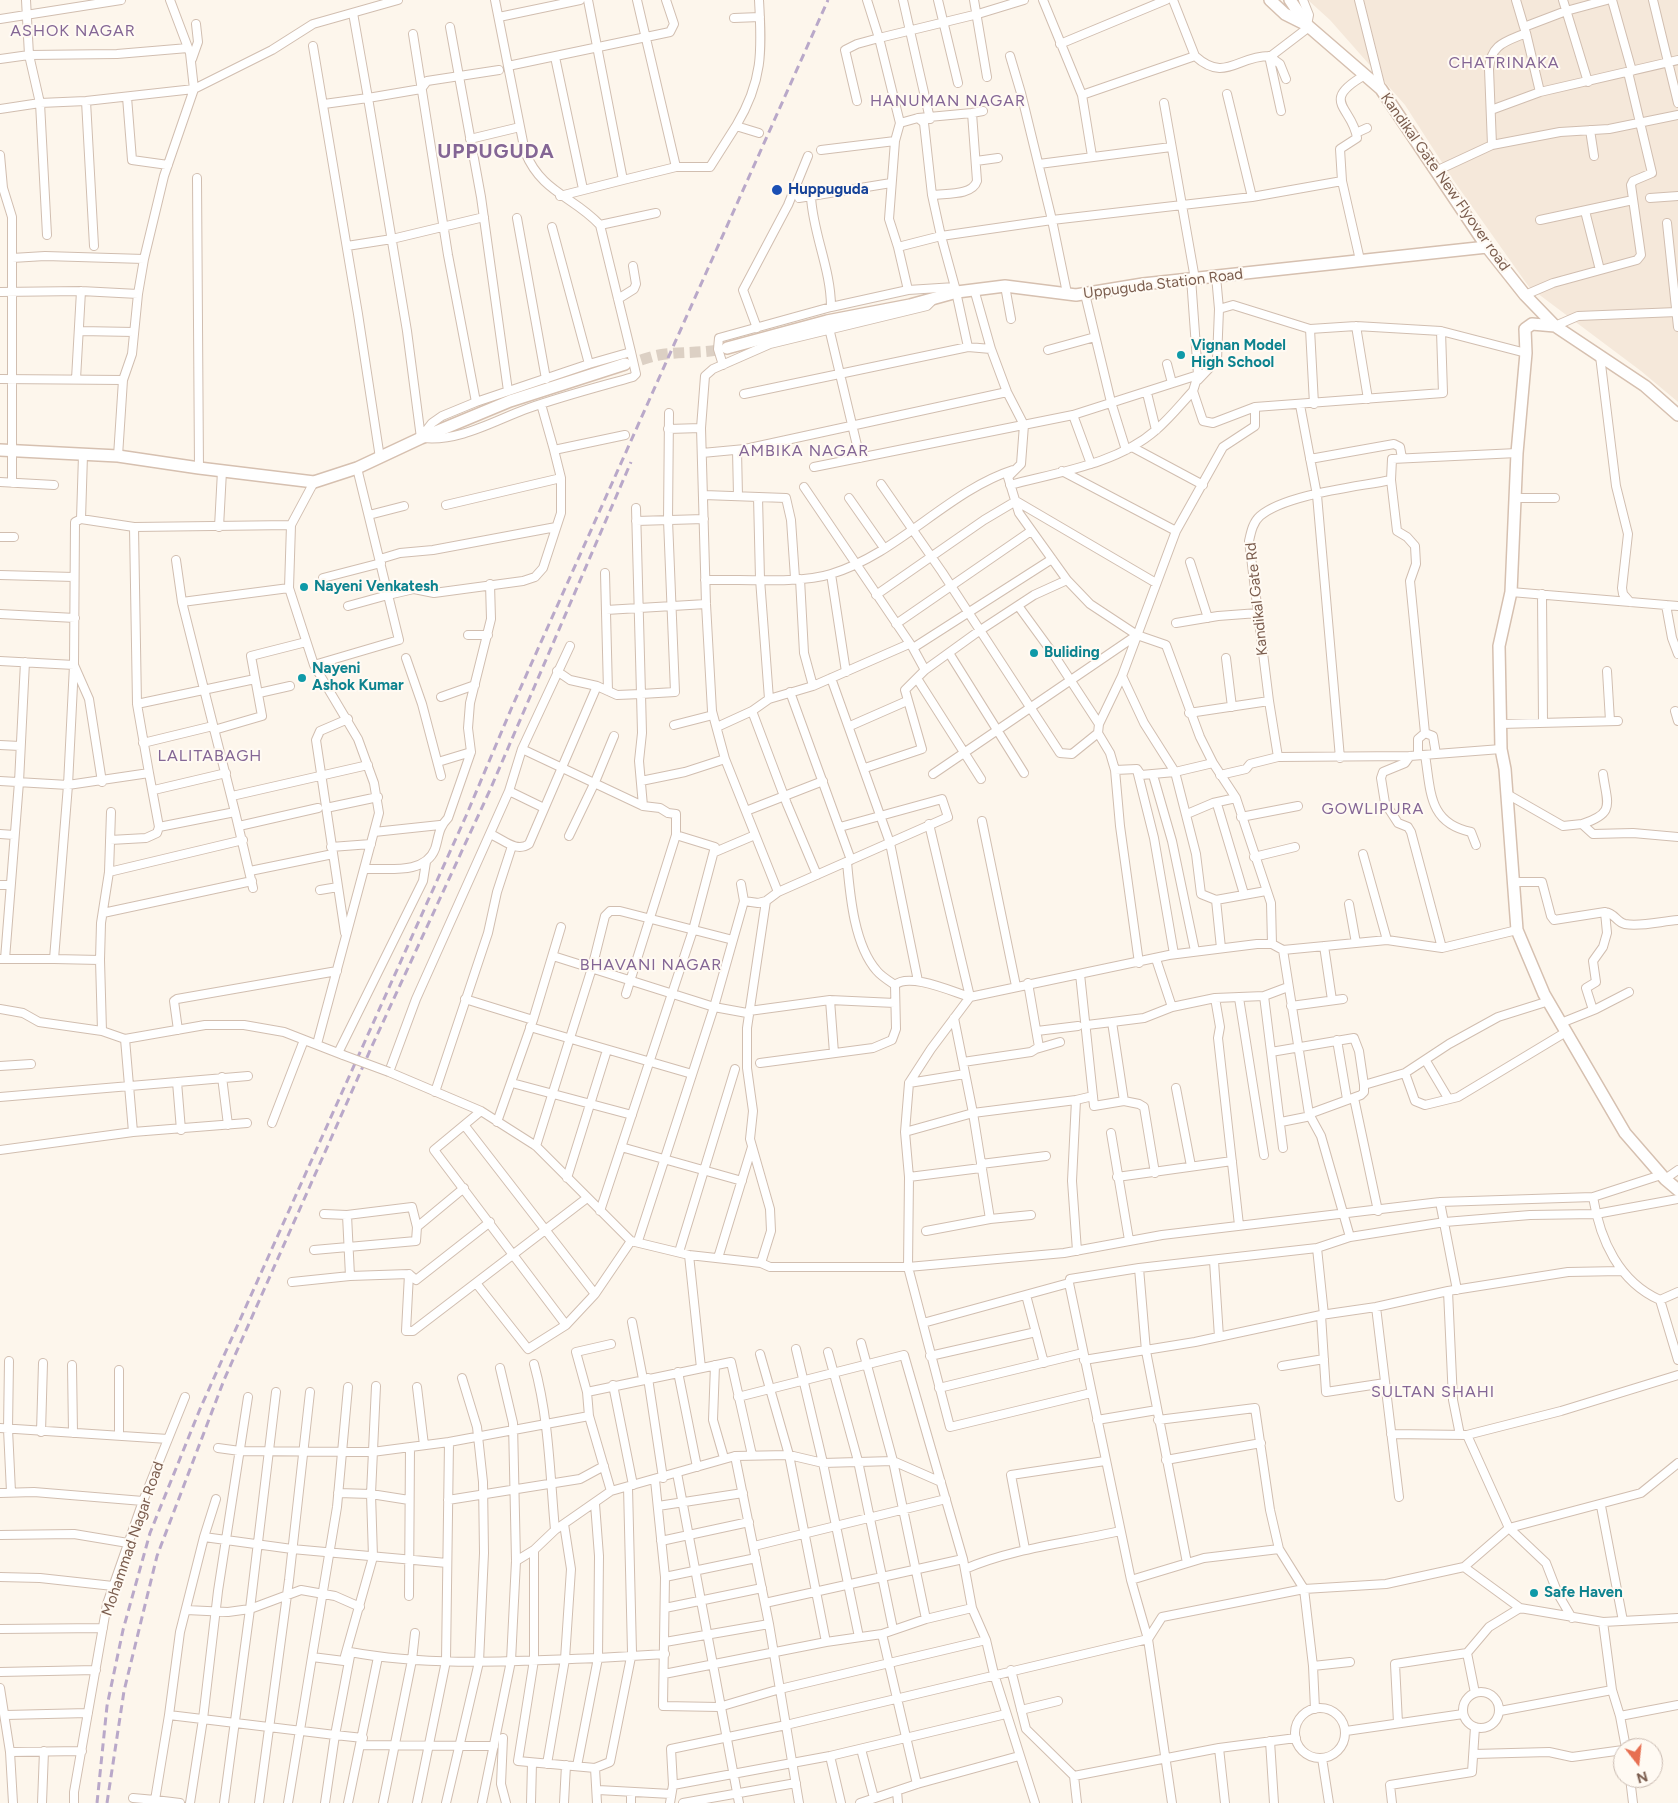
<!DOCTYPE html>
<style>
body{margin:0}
#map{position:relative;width:1678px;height:1803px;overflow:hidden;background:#fdf6ec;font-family:Figtree,sans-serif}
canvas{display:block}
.north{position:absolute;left:1613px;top:1738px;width:50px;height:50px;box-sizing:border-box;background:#fffaf3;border:1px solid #cabbb1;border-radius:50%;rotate:164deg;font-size:14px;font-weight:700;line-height:20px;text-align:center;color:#7a5c4d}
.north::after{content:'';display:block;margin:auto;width:18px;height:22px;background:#e76f51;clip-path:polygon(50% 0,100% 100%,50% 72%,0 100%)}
</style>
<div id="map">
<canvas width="1678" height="1803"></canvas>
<div class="north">N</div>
</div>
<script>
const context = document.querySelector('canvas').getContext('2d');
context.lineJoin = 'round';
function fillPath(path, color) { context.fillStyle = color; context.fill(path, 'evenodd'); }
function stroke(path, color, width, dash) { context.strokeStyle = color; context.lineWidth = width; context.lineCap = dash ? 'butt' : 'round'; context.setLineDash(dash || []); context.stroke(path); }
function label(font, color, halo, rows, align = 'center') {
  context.font = font + ' Figtree,sans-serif'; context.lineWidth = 4; context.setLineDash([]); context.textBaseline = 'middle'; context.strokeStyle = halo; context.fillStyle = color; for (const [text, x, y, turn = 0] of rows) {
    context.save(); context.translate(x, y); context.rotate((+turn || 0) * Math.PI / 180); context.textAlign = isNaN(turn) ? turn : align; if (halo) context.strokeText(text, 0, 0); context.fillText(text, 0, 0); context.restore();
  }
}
fillPath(new Path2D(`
 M1308 0H1678V402L1641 371 1529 287 1454 181 1405 105 1330 20Z`), '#f5e8da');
stroke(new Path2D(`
 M625 364C637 362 648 357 659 355 682 351 704 354 727 348`), '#dcd0c4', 11, [11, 5.5]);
const street = new Path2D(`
 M26 0 29 55 40 103 47 235
 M637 0 676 167
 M903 0 930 119
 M938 0 958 83
 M974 0 987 77
 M1043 0 1082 95 1092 156
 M1303 0 1309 15 1307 25
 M1359 0 1381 88
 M1516 0 1524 27
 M1563 0 1588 82
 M1612 0 1632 71
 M1653 0 1678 103
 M499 17 580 0
 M734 18 760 17
 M0 19 121 0
 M450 27 481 197 508 391
 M1526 33 1540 92
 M413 34 448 255 476 402
 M1060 44 1166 0
 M313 46 358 314 380 458
 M1010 56 1021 93 1052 220 941 236 955 287 968 347 991 349 1007 392 1024 425 1021 464 1008 477 1019 513 1067 580 1090 604 1137 635 1166 645 1200 737 1213 763 1236 798 1271 903 1272 944
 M1195 56C1225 83 1237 56 1269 56L1280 64 1286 79
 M1269 56 1281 111
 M1271 56 1309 27
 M555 57 583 189
 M0 59 29 55 117 54 188 48
 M192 59 198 42 196 24
 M508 66 670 32 674 24 666 0
 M1227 94 1252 197
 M1082 95 1195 56 1173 0
 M127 97 132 160 168 165
 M86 101 94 246
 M857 101 845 50 857 44 879 38 867 0
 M1164 103 1195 279
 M324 104 368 98 353 13
 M0 109 40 103 86 101 194 89 190 53 170 0
 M1491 110 1540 92 1678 60
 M972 113 983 111
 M918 118 972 113 977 181C972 196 946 193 932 195
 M900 123 879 38 978 14 1024 0
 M736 126C763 81 762 51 759 0
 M1590 130 1594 156
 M1356 133 1367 128
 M470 139 520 127
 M1492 145 1489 69C1491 44 1505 42 1526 33L1524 27 1566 11 1607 0
 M821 150 895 141
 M0 155 3 188 12 217V483
 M976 161 998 158
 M1039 164 1171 147
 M1436 171 1492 145 1560 132 1609 129 1678 115
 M197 178 199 468
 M623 180 676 167H710L736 126 759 133
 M1342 181 1340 149 1357 138C1353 107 1318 102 1365 75
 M560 196 623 180 588 0
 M811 197C813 234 831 269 831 307
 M799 198 891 183
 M1650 198 1678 196
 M1585 211 1600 270
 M517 218 546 379
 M1540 220 1633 200
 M1667 223 1678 327
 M600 225 656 213
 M552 227 589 364
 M347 246 392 239 484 217
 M898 247 889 219 895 141 900 123 918 118 924 123 932 195 941 236 898 247 908 290
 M12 258 45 256 144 259
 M1005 286 1011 319
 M974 289 991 349
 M0 292 81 291 138 294
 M1067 293 1052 220 1252 197 1342 181 1360 260
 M1085 294 1111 402 1126 450
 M1525 295 1553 283 1637 260 1641 255 1631 185 1633 181 1652 173 1628 72
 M618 299 634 289 636 284 633 266
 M1219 309 1233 305 1310 329 1356 326 1441 331 1526 353
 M1356 326 1368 399
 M1555 326 1578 316 1677 312
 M757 328 743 290 788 205 808 156
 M829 328 860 458
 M1310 329 1314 404
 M80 331 134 332
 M1048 350 1095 337
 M1600 356 1616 486 1628 534 1622 588 1623 594 1630 602
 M1167 364 1172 383
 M723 365 718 349 719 338 831 307 908 290 955 287
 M1198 375 1193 391 1203 421 1213 423 1255 407 1443 393 1441 331
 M0 379 123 380
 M76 379 81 291
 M1198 380 1217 360 1219 309 1216 276
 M1147 393 1156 430
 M744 394 968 347
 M541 404 554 450
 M1300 405 1317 495 1340 758
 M1073 415 1091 464
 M668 429 701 428
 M422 436 432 423 442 416 476 402 589 364 631 352 600 225C573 196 542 193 525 152L495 0
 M421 438 407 331 368 98 421 89 427 81 499 70
 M423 438C460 442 495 420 529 408 563 396 598 387 633 377L636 374 631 352
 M1132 447 1203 485
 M737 450 738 496
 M702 453 745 449 1007 392
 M83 455 81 519 134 527
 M118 456 123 380 132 354 138 294 144 259 164 176 194 89 272 50 313 24 398 0
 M1310 459 1394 444 1400 447 1402 458
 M814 467 1073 415 1198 375 1191 278
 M357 468 388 595 414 589 434 593 523 581 535 577 543 568 561 513V478L554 450 625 435
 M1062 471 1176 531
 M1391 480 1397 531 1407 537 1415 546 1416 564 1410 581 1425 733
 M0 482 54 485
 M314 482 291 525 289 588 314 665 358 739 374 783 379 813 317 1044
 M881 484 942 572 1060 753 1072 754 1098 733
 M1010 485C1059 472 1117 464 1156 430 1170 418 1181 404 1193 391
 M804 487 913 648 925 670
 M704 495 786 498 791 520 795 578
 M758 497 760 579 769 699
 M849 498 884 548
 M1515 498H1555
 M446 505 561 478
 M636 508 641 694 675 692 668 520 669 413
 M369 515 404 506
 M636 521 704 519
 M219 527 222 471
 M0 537H14
 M380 559 400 553 433 550 556 527
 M1190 562 1208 618
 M605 573 608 691
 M831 574 846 672
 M0 575 74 577
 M323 578 381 563
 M800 579 804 653 813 686
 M705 580C740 579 800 584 831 574 898 554 948 491 1013 470
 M1511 592 1678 606
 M1542 594 1543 723
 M876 595 984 520 1016 501 1156 583
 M182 602 289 588
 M1666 605 1672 638 1678 654
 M1019 607 1054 655 1099 724
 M606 610 706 604
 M0 614 75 618
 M1176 623 1218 616 1258 613
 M896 624 1031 531
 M468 635H488
 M570 646 522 749 509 791 416 999 389 1072 481 1111 536 1146 631 1241 689 1255 761 1263 770 1267H908L1064 1253 1162 1235 1440 1202 1593 1197 1661 1175
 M913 648 1052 559
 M949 653 1024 773
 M406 658 422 704 441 776
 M1226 658 1232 707
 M0 661 74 665 75 522 81 519
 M74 665 89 699 102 782
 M314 665 399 640 388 595 348 606
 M1607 671 1610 721
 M1122 676 1144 723 1175 772 1196 854 1201 894 1216 900 1266 891
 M831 678 890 843 918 981
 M918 680 981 779
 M597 686 617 695 641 694 642 733 639 761 643 806
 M790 692 851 860
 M259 693 290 686
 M441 697 475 685
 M137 704 255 679
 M752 711 787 804 817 875
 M1675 711 1678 721
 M1189 713 1269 701
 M1500 724 1618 721
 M674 725 713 715
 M850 726 907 701
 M717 727 752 711 769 699 813 686 909 644
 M214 730 262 716 251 656 306 642
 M143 743 213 726
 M0 745 20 746
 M522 749 643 806 660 808 668 813 676 814V835
 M1418 755V739L1425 733 1433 736 1436 754
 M1425 755C1431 791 1428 823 1471 832L1476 845
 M1410 756 1405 763 1383 772 1381 778 1385 803 1398 823 1408 827 1411 832 1442 948
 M1278 757 1269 701 1249 541C1251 532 1253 522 1260 516 1286 494 1357 487 1391 480L1392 459 1517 453
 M438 762 471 752
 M1213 763 1175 772 1141 775 1137 769 1115 770 1110 753 1098 733 1099 724 1122 676 1176 531 1223 447 1255 426V407
 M865 768 922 749 905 690 925 670 979 631 1034 595 1067 580
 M1115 770 1120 826 1139 963
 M1137 770 1154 838 1174 954
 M149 773 159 827
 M933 774 1137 635
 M1153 775 1172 841 1195 951
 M1220 775 1246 769 1250 764 1278 757 1410 756 1501 749
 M0 781 68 785 149 773 137 704 134 527 291 525
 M641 781 685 772 725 759
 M154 790 226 773
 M509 791 544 808
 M1507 794 1563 826 1582 824 1593 834 1633 833 1678 837
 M232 796 368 765
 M1217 804 1244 894
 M326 808 378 797
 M746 811 823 781
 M235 812 253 888
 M1187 814 1213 803 1236 798
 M1241 817 1298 806
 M982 821 1016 986
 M1582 824C1616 813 1607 804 1603 774
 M239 826 318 808
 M374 832 440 825
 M0 834 14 835
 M490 834C503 839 516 853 529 844L597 686 570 680 557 671
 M569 836 595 782 614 736
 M110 840 146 838 157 833 159 827 235 812 182 602 176 560
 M331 847 371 844
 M715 852 755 835
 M1363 854 1387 940
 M1254 857 1295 847
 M847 862C850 895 854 945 877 971 881 976 889 981 895 985
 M365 869C387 868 425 875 435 849 439 837 438 828 448 818L471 752 468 728 470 703 491 619 490 584
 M250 871 333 854
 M109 872 243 840
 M1514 882H1542L1551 916 1554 920 1605 912C1615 913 1616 922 1625 924 1641 927 1662 921 1678 920
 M741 884 744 901
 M0 885H10
 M320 890 338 887
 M778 892 725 759 712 711 706 604 701 428 705 376 713 369 770 344 927 306 933 300
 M1216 900 1221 948
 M1349 904 1356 943
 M103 913 252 881
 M345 933 316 740 320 731 348 719
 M1324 946 1332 1000
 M553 956 714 1007 747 1013
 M0 959H54L68 785 74 665
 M5 959 19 782 25 662
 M54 959 100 960
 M1156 959 1172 1007
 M1080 974 1094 1106 1124 1101 1112 1022 1144 1018 1172 1007 1215 998 1264 996 1288 987
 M1264 996 1283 1148
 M1215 998 1220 1027 1218 1038 1239 1225
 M1239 998 1264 1155
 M465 999 533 1020
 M830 1000 834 1053
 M1549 1001 1498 1017 1449 1044 1405 1073 1415 1101 1425 1105 1458 1097 1566 1032
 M1291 1006 1343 999
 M0 1009 23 1013 39 1022 102 1031 125 1039 205 1025H244L284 1032 343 1055
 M1593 1010 1586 988 1596 982 1593 961 1603 947 1607 933 1605 912
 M749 1011 830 1000 895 1003
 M954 1018 973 1113 905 1132 909 1083 931 1049 970 997 1169 955 1257 944H1272L1283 950
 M1561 1023 1596 1009 1629 992
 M1087 1025 1112 1022
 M530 1027 692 1074
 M178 1030 174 1001 177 999 337 971
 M102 1031 100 960 101 923 109 872 111 812
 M1037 1031 1078 1026
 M1337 1040 1347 1099
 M1036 1049 1060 1042
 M1271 1052 1354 1038 1359 1051 1364 1085 1405 1073
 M338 1053 423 881 426 862
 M1426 1061 1448 1098
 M963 1062 1031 1052 1039 1047 1028 983
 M760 1063 873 1048 892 1040 896 1029 895 985C909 972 953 992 970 997L929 824
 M0 1066 31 1064
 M222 1077 228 1125
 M177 1082 181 1130
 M512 1083 632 1115
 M909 1083 965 1074
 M1176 1088 1191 1166
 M435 1092 488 933 497 892 512 846
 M0 1097 248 1076
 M1354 1098 1378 1211
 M1124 1101 1139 1104 1144 1107 1155 1173
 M481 1111 434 1150 566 1325
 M1309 1114 1361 1095 1364 1092V1085
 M497 1122 533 1020 561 927
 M1281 1122 1311 1116
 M272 1123 304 1040
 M465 1126 595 1294
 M133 1132 247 1123
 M905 1132 909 1177 908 1267 950 1427 1091 1393
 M1111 1133 1129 1240
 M536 1146 592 968 605 916 610 911H620L733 940
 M621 1147 742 1181
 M0 1150 133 1132 125 1039
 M981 1164 1046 1156
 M909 1177 981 1168
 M1117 1177 1232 1161
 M567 1178 607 1050
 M1665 1179 1678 1170
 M1593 1197C1600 1240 1619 1282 1660 1300L1678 1360
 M1440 1202 1457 1290
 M600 1211 693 930 715 847 676 835 626 994
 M324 1214 347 1215
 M990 1219 973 1113 1076 1100
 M417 1227 464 1188
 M926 1231 990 1219 1031 1215
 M1350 1237 1321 1136 1309 1114 1283 950 1387 940 1442 948 1517 930
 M638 1241 714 1007 744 901 758 903 766 901
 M1317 1248 1324 1315
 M314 1250 416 1241 417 1227 412 1207 347 1215 350 1276
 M1077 1251 1072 1181 1076 1100 1093 1096
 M679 1252 735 1069
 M689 1255 701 1368
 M718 1258 752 1147
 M1214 1261 1219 1337
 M761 1263 771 1231 770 1209 750 1139 753 1111 747 1068V1028L766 901 778 892 948 817 942 799 840 827
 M1139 1268 1146 1351 1187 1563
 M409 1274 406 1331H413L587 1198
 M292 1282 350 1276 409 1274 416 1280 490 1222
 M476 1283 528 1349 566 1325 595 1294 631 1241
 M1448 1291 1453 1400 1460 1435
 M1026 1295 1044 1363
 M1660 1300 1678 1292
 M1376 1307 1399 1497
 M1321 1315 1326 1392 1385 1383
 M632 1322 643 1379
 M923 1323 1069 1283
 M861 1343 893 1461 926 1619
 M611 1344 576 1352 587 1392 589 1416 611 1491
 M796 1349 823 1463 859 1637
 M828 1352 858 1461 893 1629
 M760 1354 789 1455 826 1642
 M930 1356 1036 1332
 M1084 1360 1195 1342 1321 1315 1376 1307 1448 1291 1568 1272 1621 1271
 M9 1361 8 1429 11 1492
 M534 1364C549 1418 550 1475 555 1530
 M72 1365 73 1433
 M715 1365 713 1420 724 1458
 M1282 1366 1324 1359
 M119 1370V1435
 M678 1372 697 1467
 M648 1378 663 1478
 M613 1385 633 1485
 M417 1387 424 1445
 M939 1388 1083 1353
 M587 1392 731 1362 752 1455
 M738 1397 904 1355 963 1559 972 1608 986 1640 994 1674 1035 1803
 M1097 1420 1157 1410
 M1158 1420 1255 1408 1270 1510 1279 1549 1304 1589 1313 1666 1315 1709
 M0 1428 168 1439
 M41 1432 43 1363
 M1391 1434 1467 1435 1561 1411 1678 1375
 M1467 1435 1509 1528 1546 1563 1558 1594 1572 1618
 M449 1442 589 1416
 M218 1448 240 1451 372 1452 449 1442 446 1661 417 1803
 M735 1456 769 1624 799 1803
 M1166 1460 1261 1443
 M677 1473 739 1803
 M655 1480 665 1577 663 1706 719 1707 780 1689 986 1640
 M628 1487 632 1652 610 1762 595 1768 518 1761 534 1660V1550L555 1530 611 1491 735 1456 789 1455 823 1463 893 1461 941 1482
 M0 1493 34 1492 143 1501
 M338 1493 371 1494 409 1500
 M448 1500 580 1479 604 1466
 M658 1506 743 1493
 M1601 1506 1623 1621
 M0 1535 74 1534 128 1543
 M204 1537 216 1499
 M661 1541 749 1522
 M754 1546 946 1499
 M1025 1549 1011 1475 1105 1461
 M516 1561 534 1550
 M1464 1567 1520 1608 1603 1622 1678 1618
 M965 1569C1014 1548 1068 1543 1120 1531
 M0 1577 40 1578 113 1586
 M665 1577 756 1558
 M1131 1580 1204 1558 1279 1549
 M409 1596 410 1447
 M765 1603 963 1559
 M665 1608 762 1588
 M186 1610 228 1612 250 1609 301 1590 335 1596 360 1607
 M1603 1622 1612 1690 1620 1716 1626 1748
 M0 1629 103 1628
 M882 1634 917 1784
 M665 1642 769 1624
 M345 1656 373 1557 371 1494 376 1386
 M312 1657 337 1507 348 1387
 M1313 1666 1350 1662
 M1011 1670 1026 1729 1074 1776 1077 1803
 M0 1672 96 1670
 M664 1674 826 1642 882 1634 926 1619 972 1608
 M0 1688 10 1752 13 1803
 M1463 1710a18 18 0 1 1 36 0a18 18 0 1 1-36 0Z
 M1475 1693 1467 1653 1489 1627 1520 1608
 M1295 1733a25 25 0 1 1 50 0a25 25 0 1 1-50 0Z
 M1021 1710 1058 1701
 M1500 1711 1612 1690
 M6 1715 88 1713
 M169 1715 180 1632 204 1537 292 1549 447 1563
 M1620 1716 1678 1705
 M1398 1723 1395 1664 1467 1653
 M1346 1731 1463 1714
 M503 1738 501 1784 506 1803
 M1270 1741 1274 1803
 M361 1745 494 1746
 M1219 1748 1225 1803
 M861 1749 874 1798
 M10 1752 82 1751
 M1474 1754 1549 1752 1572 1757 1623 1750
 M830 1756 841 1803
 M1322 1758 1329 1803
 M547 1764 565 1659 571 1569 564 1524
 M577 1766 598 1658 665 1654
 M595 1768 597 1803
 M1074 1776 1219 1748 1296 1738
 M1630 1778 1633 1803
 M673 1785 830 1756 1006 1714
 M598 1790 671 1794
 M897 1791 898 1803
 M133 1798 155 1800 154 1803
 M42 1803 44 1751
 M74 1803V1792L107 1604 143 1501 185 1397
 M180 1803 155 1800 169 1715 335 1735 350 1656
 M190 1803 203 1719 218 1591 248 1397
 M224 1803 250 1609 276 1392
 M259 1803 289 1580 310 1392
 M288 1803 312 1657 344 1661 350 1652C432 1667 515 1661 598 1658L599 1556 595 1504
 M325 1803 335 1735 363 1738
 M348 1803 378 1657
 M383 1803 412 1660 415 1633
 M446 1803 479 1662 484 1553 483 1482 477 1427 462 1378
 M482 1803 511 1661 516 1561 513 1423 500 1368
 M531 1803 532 1763
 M564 1803 566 1765
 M631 1803V1792
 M670 1803 673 1785 671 1749 786 1725 1148 1639 1162 1617 1304 1589 1386 1584 1464 1567 1509 1528 1641 1493 1678 1463
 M683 1803 796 1783
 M860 1803 917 1784 1019 1756
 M1172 1803 1148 1639 1131 1580 1069 1283 1070 1279 1139 1268 1317 1248 1350 1237 1445 1222 1530 1215 1596 1214 1678 1199
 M1392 1803 1390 1785 1472 1772 1475 1727`);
const secondary = new Path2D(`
 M1270 0 1285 14 1307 25 1381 89 1487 247 1525 295 1555 326 1645 386 1678 415
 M1290 0 1307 25
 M1555 326 1532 324 1525 329 1526 353 1517 453 1511 592 1499 646 1501 749 1505 769 1517 930 1544 994 1625 1133 1665 1179 1678 1190
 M727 348 827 321 910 305 957 292 1005 286 1076 295 1143 284 1487 247
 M0 450 118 456 199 468 314 482 357 468 421 438 510 401 625 364`);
stroke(street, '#d1beb0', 10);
stroke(secondary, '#d6c0b0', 14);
stroke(street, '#fff', 8);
stroke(secondary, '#fff', 11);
stroke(new Path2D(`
 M97 1803 107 1706 123 1630 150 1533 200 1409 466 816 512 707 828 0
 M107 1803 124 1691 157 1556 224 1380 372 1046 490 790 631 462`), '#b9a8c9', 3, [8, 5]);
const streetBridge = new Path2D(`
 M343 1055 389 1072`);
stroke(streetBridge, '#d1beb0', 10, []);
stroke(streetBridge, '#fff', 8);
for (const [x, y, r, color] of [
 [777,190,6,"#1a4fb4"],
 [1181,355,5,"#0f9aa8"],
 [304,587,5,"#0f9aa8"],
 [1034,653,5,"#0f9aa8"],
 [302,678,5,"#0f9aa8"],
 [1534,1593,5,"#0f9aa8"]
]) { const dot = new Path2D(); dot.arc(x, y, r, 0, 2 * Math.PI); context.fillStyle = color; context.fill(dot); stroke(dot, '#fffaf3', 2); }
label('15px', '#7a5c4d', '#fffaf3', [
 ["Kandikal Gate New Flyover road",1445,182,55],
 ["Uppuguda Station Road",1163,284,-7],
 ["Kandikal Gate Rd",1257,599,-96],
 ["Mohammad Nagar Road",133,1539,-71]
]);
label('bold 15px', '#164399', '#fffaf3', [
 ["Huppuguda",788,190]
], 'left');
label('bold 15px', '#0d838f', '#fffaf3', [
 ["Vignan Model",1191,346],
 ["High School",1191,363],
 ["Nayeni Venkatesh",314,587],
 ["Buliding",1044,653],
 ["Nayeni",312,669],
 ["Ashok Kumar",312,686],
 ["Safe Haven",1544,1593]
], 'left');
context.letterSpacing = '1px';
label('16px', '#846695', '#fffaf3', [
 ["ASHOK NAGAR",73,31],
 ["CHATRINAKA",1504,63],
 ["HANUMAN NAGAR",948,101],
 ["AMBIKA NAGAR",804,451],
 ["LALITABAGH",210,756],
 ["GOWLIPURA",1373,809],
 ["BHAVANI NAGAR",651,965],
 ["SULTAN SHAHI",1433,1392]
]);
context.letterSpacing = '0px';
context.letterSpacing = '1px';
label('bold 20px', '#846695', '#fffaf3', [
 ["UPPUGUDA",496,152]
]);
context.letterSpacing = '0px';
</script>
